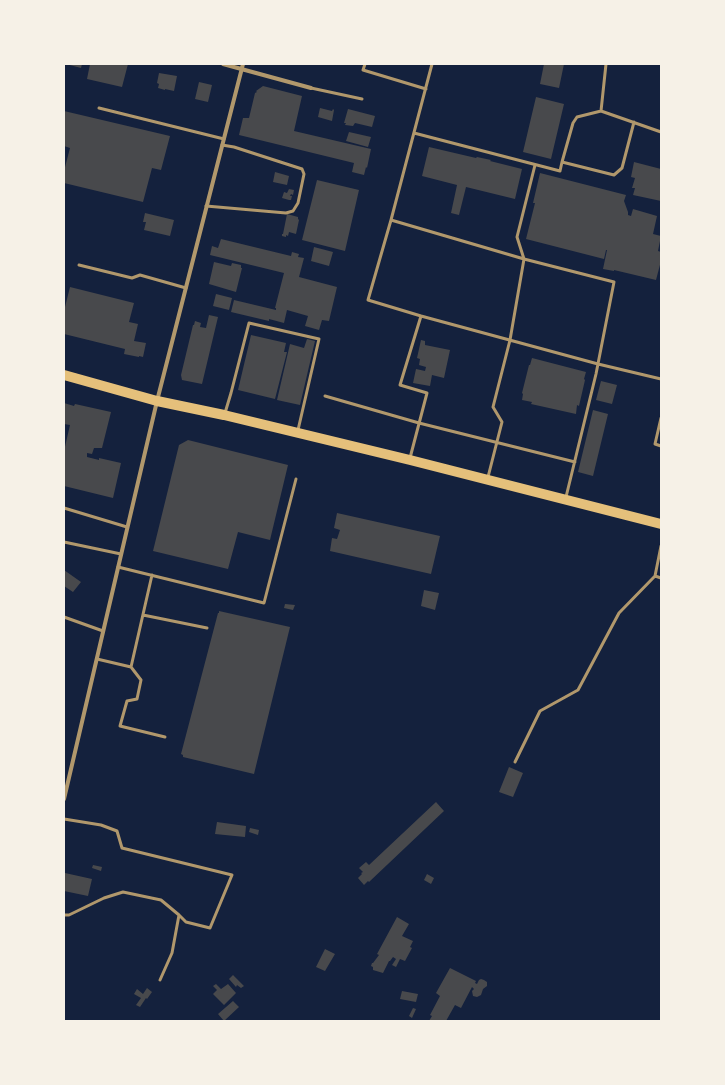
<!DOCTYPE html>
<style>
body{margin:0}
#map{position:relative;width:725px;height:1085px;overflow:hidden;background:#14213d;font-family:Montserrat,sans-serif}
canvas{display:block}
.frame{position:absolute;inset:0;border:65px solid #f6f1e7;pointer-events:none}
</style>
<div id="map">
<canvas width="725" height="1085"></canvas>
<div class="frame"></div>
</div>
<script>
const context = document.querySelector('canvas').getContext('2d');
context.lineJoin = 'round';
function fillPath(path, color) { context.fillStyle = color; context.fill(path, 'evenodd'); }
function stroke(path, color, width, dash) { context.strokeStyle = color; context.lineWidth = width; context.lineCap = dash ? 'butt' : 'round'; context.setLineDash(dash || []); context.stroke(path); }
fillPath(new Path2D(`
 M66 64H82L81 68Z
 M90 64H128L122 87 87 79Z
 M544 64H564L559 88 540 84Z
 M159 73 177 76 174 91 165 89V90L158 88 159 84 157 83Z
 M199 82 212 85 208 102 195 99Z
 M263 86 302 96 294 131 371 149 367 168 366 167 364 175 352 172 354 163 239 135 243 118H249L255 93 257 92 256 91Z
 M536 97 564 104 551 159 523 152Z
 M320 108 332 111 333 109 334 110 332 121 318 117Z
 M348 109 375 116 372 127 355 123 353 126 345 125 346 123H344Z
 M64 111 170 136 161 170 152 168 143 202 64 183V171L70 148 64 146Z
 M349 132 371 137 368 147 346 141Z
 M429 147 476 158 477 157 491 160 490 161 522 169 515 199 466 187 459 215 451 213 457 185 422 176Z
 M634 162 661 169V201L633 195 635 188H632L635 178 631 177Z
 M275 172 289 176 287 185 273 182Z
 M540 173 626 195 624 201 628 212V215L631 216 633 209 657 216 653 234 661 236 658 251 661 252V261L656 280 614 270V271L603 269 607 250H606L604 259 526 239 535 203H533Z
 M317 180 359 190 345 251 302 240Z
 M289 189 294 190 293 195 291 194 290 196H292L291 200H289L282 198 284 192 287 193Z
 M145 213 174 220 170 236 144 230 146 222H143Z
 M287 214 298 217V219L299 220 296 234 289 232 288 236 286 235V237L282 236V234H283Z
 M221 239 291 256 292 252 299 254 298 257 304 258 299 277 337 287 329 321 322 320 319 330 305 326 308 316 287 310 284 323 269 319V321L231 312 234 300 276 310V308H275L284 273 210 255 212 246 218 248Z
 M314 247 333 252 329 266 311 261Z
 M214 262 231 266 232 263 241 265V268H242L236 292 209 284Z
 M70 287 134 303 129 322 138 324 134 341 146 343 143 357 139 356V357L124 354 125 349 64 334V311Z
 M216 294 232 298 229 310 213 306Z
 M209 315 218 317 202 384 182 380 181 375 193 325H194L195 321 201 323 200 327 206 328Z
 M251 335 286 343 284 352H287L275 399 238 390Z
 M307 339 315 341 300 405 277 400 290 344 304 348Z
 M421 340 425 341V345L450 350 444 378 432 375 430 386 413 383 416 369 425 371 426 367 419 365 420 359 417 358Z
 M532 358 586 372 584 379 585 380 579 406 577 405 576 414 531 404 532 402 522 400 523 394 522 393 529 365H530Z
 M601 381 617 385 612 404 596 400Z
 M64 403 74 406 75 404 111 412 102 448H94L92 454 87 453V457L99 460V458L121 463 113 498 64 486V451L70 425 64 424 65 418H64Z
 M593 410 608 414 593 476 578 472Z
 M188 440 288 465 270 540 238 532 228 569 153 551 179 445Z
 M337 513 440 536 431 574 330 551 332 538 337 539 340 530 334 528Z
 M64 570 81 582 73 592 64 586Z
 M424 590 439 593 435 610 421 606Z
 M285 604 295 605 293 610 284 608Z
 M219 611 290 627 254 774 183 757V755L181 754 218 613H219Z
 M509 767 523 773 513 797 499 792Z
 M436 802 444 811 369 882 368 881 364 885 358 878 362 874 361 873 363 872 359 868 366 862 369 865Z
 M217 822 246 826 245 837 215 834Z
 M250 828 259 830 258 835 249 832Z
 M93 865 102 867 101 871 92 868Z
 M65 873 92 879 88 896 64 891Z
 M427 874 434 878 431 884 424 880Z
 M397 917 409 924 402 936 413 941 410 947 412 948 405 961 400 959 396 967 392 965 396 959 393 957 390 961H389L383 973 373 970V967L371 966 372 963H373L379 955 377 954Z
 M325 949 335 954 325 971 316 967Z
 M450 968 476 981 475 983 477 984 479 980 481 979 484 980 487 982V986L483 989 481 995 477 997 473 996 472 991 474 989 472 987 461 1008 455 1005 446 1021H429L432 1016 430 1015 440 996 436 993Z
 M233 975 244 986 241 988 237 985 236 987 229 979Z
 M216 984 221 989 228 984 236 993 224 1005 213 994 217 990 213 986Z
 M147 988 152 992 147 999 146 998 140 1007 136 1005 141 998 134 994 137 989 143 994Z
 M402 991 418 994 416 1002 400 999Z
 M233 1001 239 1007 224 1021 218 1014Z
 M413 1008 416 1009 412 1018 409 1016Z`), '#48494c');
stroke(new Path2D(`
 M365 64 363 70 426 89
 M432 64 391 220 524 259 614 282 596 374 566 497
 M606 64 601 111 661 132
 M311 88 362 99
 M99 108 224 139
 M414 133 560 171 562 162 614 175 622 168 634 122
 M562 162 573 123 577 117 601 111
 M206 206 286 213 293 211 298 203 304 174 302 169 234 147 222 145
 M391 220 368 300 421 316
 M79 265 132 278 140 275 186 288
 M325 396 419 423 575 462
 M225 413 231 393 249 323 319 339 298 430
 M661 418 655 444 661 446
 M410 458 427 393 400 385 421 316 598 364 661 379
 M488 477 502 422 493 407 510 340 524 259 517 237 535 165
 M64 508 127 527
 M64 542 121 554
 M661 546 655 576 661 578
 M118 567 264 603 296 479
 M152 575 131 667 141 680 137 699 127 701 120 726 165 737
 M143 615 207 628
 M64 617 103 631
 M97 659 131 667
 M515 762 540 711 578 690 619 613 655 576
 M64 819 101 825 117 831 122 848 232 875 210 928 186 922 179 915
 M64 915H69L104 898 123 892 161 900 179 915 172 953 160 980`), '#b1986c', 3);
stroke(new Path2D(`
 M223 64 311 88
 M64 799 157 401 243 64`), '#b1986c', 4);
stroke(new Path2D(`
 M64 375 157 401 224 415 410 460 661 524`), '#e5c07b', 10);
</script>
